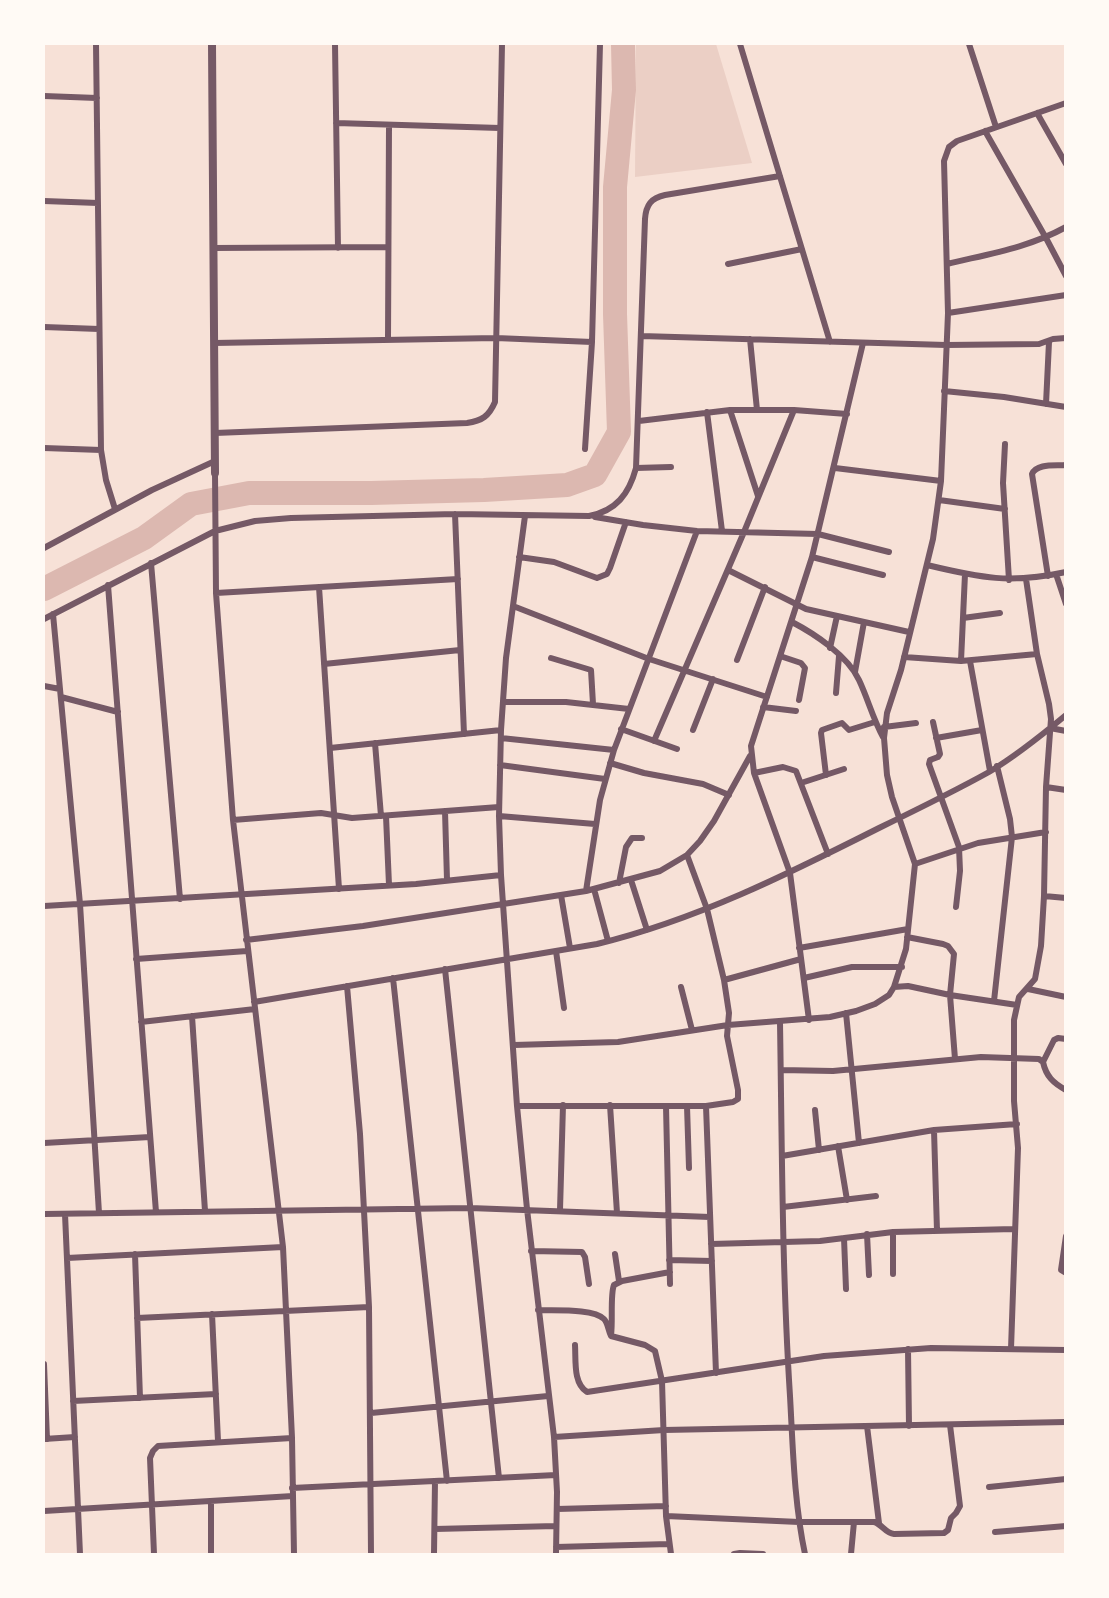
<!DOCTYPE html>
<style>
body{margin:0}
#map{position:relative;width:1109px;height:1598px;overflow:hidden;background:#f7e1d7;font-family:"Asap Condensed",sans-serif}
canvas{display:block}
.frame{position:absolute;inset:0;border:45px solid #fffaf5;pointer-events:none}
</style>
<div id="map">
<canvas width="1109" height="1598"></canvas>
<div class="frame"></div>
</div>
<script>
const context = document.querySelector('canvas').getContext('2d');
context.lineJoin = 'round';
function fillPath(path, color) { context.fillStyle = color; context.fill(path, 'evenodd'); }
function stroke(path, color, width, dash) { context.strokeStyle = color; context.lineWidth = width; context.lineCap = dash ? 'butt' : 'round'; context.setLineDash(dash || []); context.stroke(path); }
fillPath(new Path2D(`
 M636 44H716L752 163 635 177Z`), '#ebcfc5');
stroke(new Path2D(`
 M44 589 144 538 191 504 249 493H371L484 490 567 485 595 475 619 432 615 314V187L624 90 623 44`), '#dcb8b0', 24);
stroke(new Path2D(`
 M96 44 101 450 106 480 115 509
 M335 44 338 248
 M740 44 830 342
 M969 44 996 127
 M44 96 97 98
 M1037 113 1066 164
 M336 123 500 128
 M985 131 1046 238 1066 276
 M44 201 98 203
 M213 248 388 247
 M728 264 802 249
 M947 264C988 254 1028 248 1066 227
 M948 313 1066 295
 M44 327 99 329
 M641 336 946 345 1039 344 1053 339 1066 338
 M750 339 757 410
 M388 340 389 125
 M214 343 496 338 592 342
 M944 391 1004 397 1066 407
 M1046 404 1049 342
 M730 410 758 496
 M707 412 722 531
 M639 421 730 410H794L847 414
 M215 433 467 423C482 421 489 416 495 402L502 44
 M1005 444 1003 483 1009 580
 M44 448 101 450
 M585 449 592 342 600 44
 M636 468 671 467
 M835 468 941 481
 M215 473 216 593 233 820 283 1247 292 1438 294 1554
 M939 500 1005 509
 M455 514 464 734
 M525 516 506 658 501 730 499 816 501 875 517 1106 527 1209 554 1437 557 1492 556 1554
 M595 517 643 525 697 531 818 534 889 552
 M44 548 152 490 215 461
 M519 557 554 562 597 578 607 574 610 568 626 522
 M812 557 883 575
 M151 563 180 899
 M927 565C981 578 1010 584 1066 572
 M728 570 806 609 909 632
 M1056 574 1066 604
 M1048 576 1032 474C1037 463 1055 466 1066 465
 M108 585 156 1212
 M319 587 339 889
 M216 593 458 579
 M513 606 649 659 767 697
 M53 614 80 904 99 1213
 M963 618 1000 613
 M44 619 215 531 255 521 291 518 455 514 589 516C616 511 629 494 636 468L645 219C646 205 651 198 665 195L780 176
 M792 622C815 634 848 656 859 680 868 699 873 719 883 737
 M830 648 837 616
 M780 656 801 663 805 668 799 700
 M904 657 961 661 1037 654
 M551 658 591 670 593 704
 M737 660 765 587
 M961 661 965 574
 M970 661 990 771
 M324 664 460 650
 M855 672 864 622
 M44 686 60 689
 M836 693 839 656
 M61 697 118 712
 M503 702H566L629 709
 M763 707 796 711
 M933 722 940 754 938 757 930 760 929 764 959 847 960 871 956 907
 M884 727 916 723
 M1050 728 1066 731
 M621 729 677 749
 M693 730 713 679
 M501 738 614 750
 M936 738 982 730
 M654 741 744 532 794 410
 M375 743 381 816
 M330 748 501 730
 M610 763 644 773 703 784 729 795
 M500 765 605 779
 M754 773 783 767 796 771 828 854
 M826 775 821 733 822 730 842 723 849 730 875 722
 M801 783 844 769
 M1046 787 1066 790
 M445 811 447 880
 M386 816 389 885
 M499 816 595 824
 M233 820 321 813 352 818 499 807
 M915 864 978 843 1046 832
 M631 880 647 930
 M619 883 626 847 632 838H642
 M594 889 608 941
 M586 891 600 800 614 750 697 531
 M561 895 570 948
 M1044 896 1066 898
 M44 906 416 884 501 875
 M907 937 943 944 948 946 954 954 950 995 955 1059
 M246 940 363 926 586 891 660 871 687 855 700 841 714 821 750 756
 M799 948 908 929
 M556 951 564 1008
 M136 959 247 951
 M445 969 499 1478
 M393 978 447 1481
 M804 978 852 967H902
 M724 980 801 959
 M347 986 360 1134 369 1307 371 1554
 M681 987 692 1030
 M894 987 908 986 950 995 1017 1005
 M1028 989 1066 997
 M994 1001 1012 837 1010 819 997 766
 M254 1002 597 944C696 920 788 874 879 828 916 810 953 792 989 772 1016 756 1042 735 1066 715
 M846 1013 859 1143
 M192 1016 205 1211
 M809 1020 790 873 754 773 751 746 812 557 863 343
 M141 1022 255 1009
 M780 1022C782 1147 782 1272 790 1396 793 1449 794 1502 805 1554
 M514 1045 618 1042 728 1025 830 1017 856 1011 875 1004 889 995 894 987 906 949 915 864 892 797 887 775 884 738 887 713 901 670 933 539 941 481 948 313 944 161 949 147 957 141 1066 103
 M1043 1062 1054 1040 1058 1038 1066 1039
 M781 1070 833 1071 981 1057 1039 1059 1043 1062C1046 1076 1053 1083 1066 1090
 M610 1105 617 1213
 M517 1106H706L733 1102 738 1099V1090L727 1036 729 1013 724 980 707 909 687 855
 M666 1106 670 1284
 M687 1106 689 1168
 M706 1106 716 1373
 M815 1110 819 1150
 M934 1130 937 1231
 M44 1143 150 1137
 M838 1146 847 1200
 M782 1156 934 1130 1017 1124
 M783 1207 876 1196
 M560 1210 563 1105
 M44 1214 470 1208 710 1217
 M65 1214 80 1554
 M867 1234 869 1275
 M1066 1236 1061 1270 1066 1273
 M844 1238 846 1289
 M711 1244 820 1241 893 1232 1014 1229
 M531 1251 582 1252 585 1257 589 1284
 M135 1254 140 1398
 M615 1254 619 1281
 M67 1258 283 1247
 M669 1260 712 1261
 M893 1274V1232
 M538 1310C553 1311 593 1308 604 1319 608 1323 608 1330 611 1336L645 1345 655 1351 662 1381 666 1516 671 1554
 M212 1314 218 1441
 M137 1318 369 1307
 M611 1335C613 1322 610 1294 614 1285L622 1281 670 1272
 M575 1345C576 1361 573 1383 587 1392L824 1356 931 1348 1066 1350
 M908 1349 909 1426
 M1011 1349 1018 1148 1014 1101V1020L1019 997 1035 979 1041 946 1044 896 1046 787 1051 719 1049 704 1037 654 1026 579
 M44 1364 47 1439
 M73 1401 216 1394
 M371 1413 548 1396
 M867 1426 879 1523
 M554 1437 664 1430 1066 1422
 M44 1439 75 1437
 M989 1487 1066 1479
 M292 1488 556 1475
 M211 1501V1554
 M557 1509 666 1506
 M44 1511 293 1496
 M666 1516 799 1522H874C882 1524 885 1533 894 1534L944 1533 948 1530 951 1518 956 1513 960 1506 950 1425
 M435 1529 556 1526
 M995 1532 1066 1526
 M556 1547 669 1544
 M154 1554 150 1458 153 1451 158 1446 292 1438
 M434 1554 435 1481
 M734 1554 740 1553 763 1554
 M851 1554 854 1522`), '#755966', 6);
stroke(new Path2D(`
 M212 44 215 473`), '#755966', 8);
</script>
